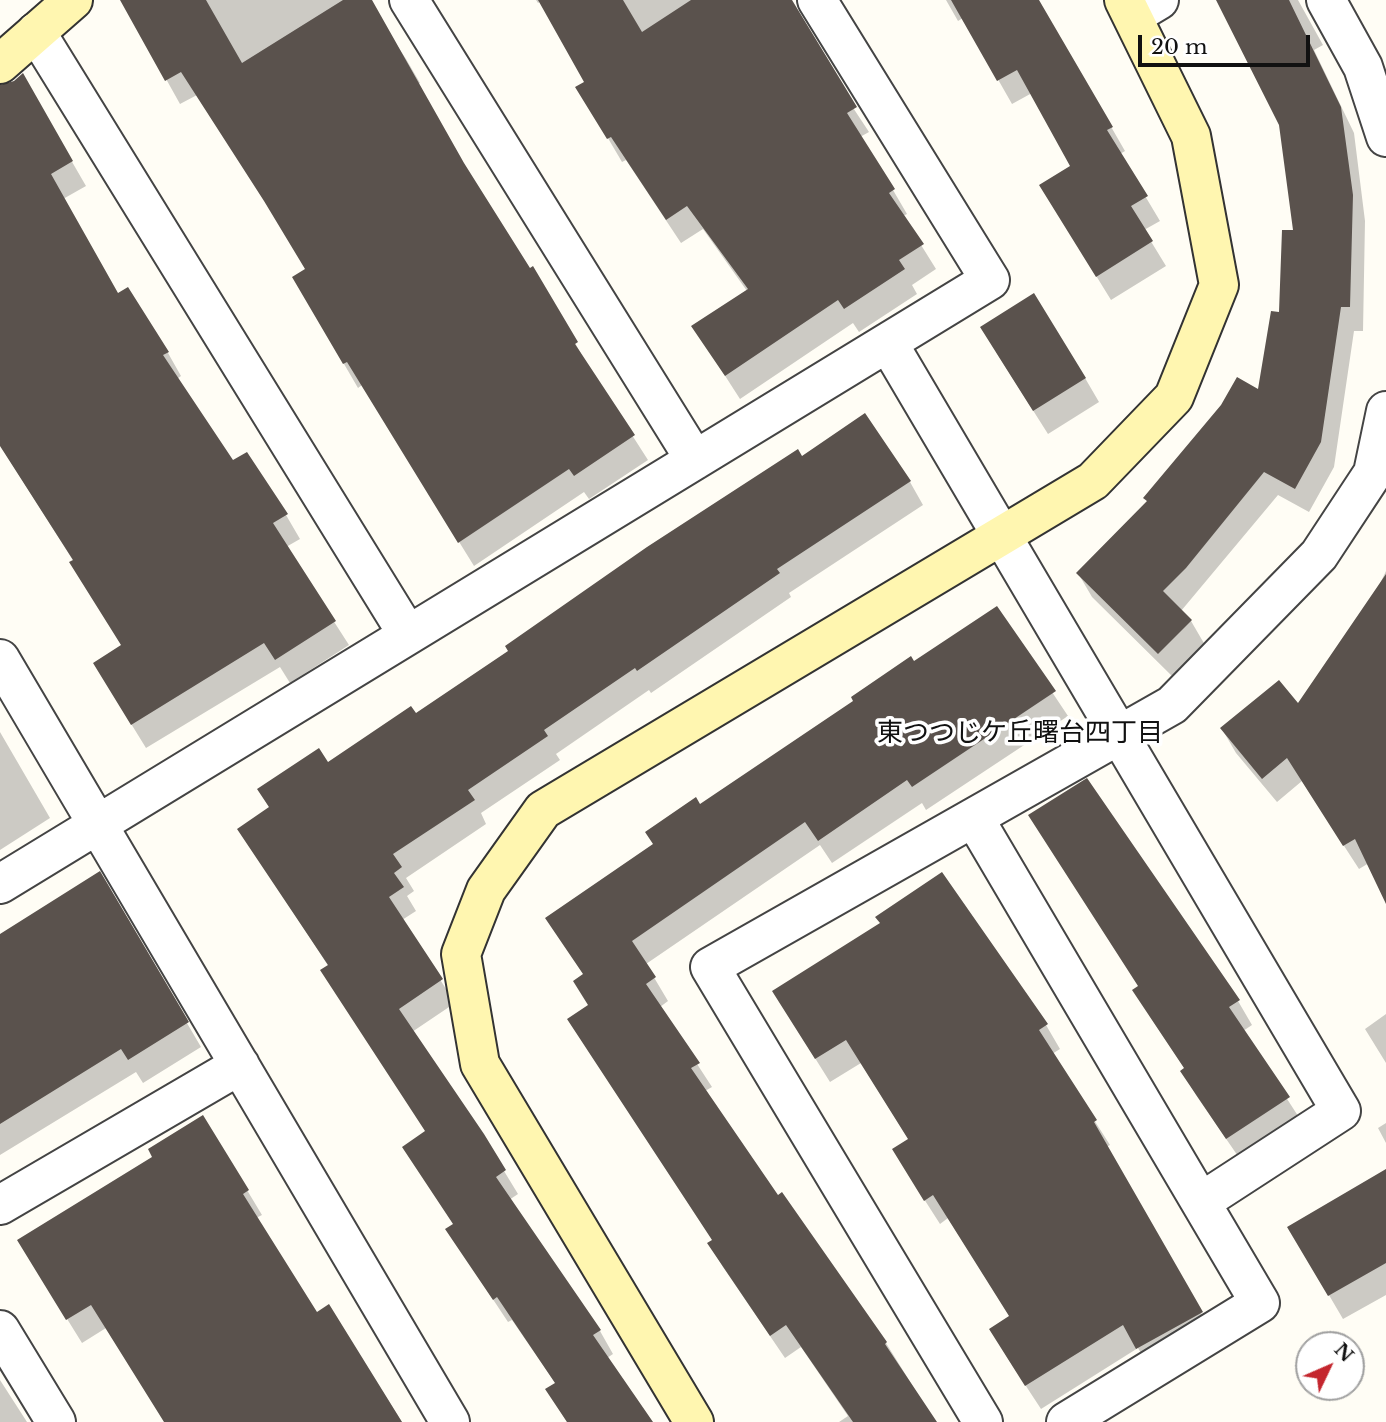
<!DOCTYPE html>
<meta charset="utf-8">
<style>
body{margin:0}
#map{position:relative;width:1386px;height:1422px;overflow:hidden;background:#fffdf5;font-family:"Libre Baskerville",serif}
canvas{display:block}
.north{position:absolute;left:1295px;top:1331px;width:70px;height:70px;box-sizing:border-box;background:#fff;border:2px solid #a0a0a0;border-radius:50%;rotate:46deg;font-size:19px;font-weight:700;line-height:28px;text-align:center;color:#111}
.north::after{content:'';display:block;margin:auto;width:24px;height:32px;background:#c4262e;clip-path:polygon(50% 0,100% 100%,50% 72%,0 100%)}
.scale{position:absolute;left:1138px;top:35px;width:172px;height:32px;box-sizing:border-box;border:4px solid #111;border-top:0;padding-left:9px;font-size:21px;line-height:24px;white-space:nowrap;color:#111;-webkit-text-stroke:5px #fff;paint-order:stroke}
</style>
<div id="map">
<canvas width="1386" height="1422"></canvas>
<div class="north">N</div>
<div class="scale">20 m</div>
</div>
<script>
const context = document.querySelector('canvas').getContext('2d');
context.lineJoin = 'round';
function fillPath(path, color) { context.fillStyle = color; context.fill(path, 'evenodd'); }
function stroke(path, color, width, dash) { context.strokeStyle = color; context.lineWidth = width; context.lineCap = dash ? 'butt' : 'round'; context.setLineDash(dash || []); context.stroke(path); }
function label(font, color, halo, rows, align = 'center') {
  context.font = font + ' "Libre Baskerville","Noto Sans JP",serif'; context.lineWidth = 7; context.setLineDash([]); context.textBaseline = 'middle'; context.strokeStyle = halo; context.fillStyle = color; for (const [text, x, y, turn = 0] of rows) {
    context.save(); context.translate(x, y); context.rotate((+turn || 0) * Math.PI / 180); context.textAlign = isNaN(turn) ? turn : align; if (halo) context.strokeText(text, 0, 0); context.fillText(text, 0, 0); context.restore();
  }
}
fillPath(new Path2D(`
 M122 0H367L406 59 420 83 417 85 462 164 529 270 533 268 589 368 648 460 589 499 584 492 474 566 362 385 358 388 294 278 307 270 280 225 197 95 180 104Z
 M536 0H782L869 132 860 137 893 190 907 214 903 216 936 269 912 285 917 294 859 332 853 323 740 399 693 326 747 291 703 229 681 243 626 160 622 162 592 111 586 82 541 1 538 3Z
 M946 0H1038L1125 151 1120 154 1160 221 1144 230 1166 266 1111 300 1055 209 1073 166 1032 93 1012 104 963 18 958 21Z
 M1218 0H1298L1323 45 1314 50 1354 133 1365 221 1363 331H1354L1334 467 1309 512 1278 495 1181 611 1191 621 1205 645 1173 677 1092 597 1078 573 1148 503 1145 498 1260 392 1281 314 1295 232 1281 125Z
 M27 84 86 186 63 199 118 295 168 353 181 376 177 379 233 463 286 515 300 539 286 547 349 645 290 683 280 667 146 748 109 688 122 646 74 562 0 445V99Z
 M996 352 1085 378 1099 402 1048 434Z
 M802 458 910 482 923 505 789 593 791 597 651 693 649 690 556 754 560 760 481 813 486 824 406 878 414 891 407 896 416 911 402 920 455 1003 412 1032 504 1171 518 1194 509 1200 600 1331 613 1354 607 1358 651 1422H567L547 1390 556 1384 512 1320 508 1322 447 1230 454 1225 426 1132 329 967 239 829 270 809 259 790 328 764 415 715Z
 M1386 571V900L1369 863 1359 869 1302 781 1277 802 1236 753 1222 729 1298 705 1375 594Z
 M996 608 1068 716 926 810 922 803 832 863 820 845 646 964 668 1001 660 1007 712 1087 705 1091 778 1197 782 1195 886 1343 935 1422H839L848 1416 801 1347 785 1358 723 1267 709 1244 713 1241 589 1006 584 975 547 918 655 846 700 806Z
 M0 732 50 818 0 850Z
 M99 873 201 1047 143 1083 136 1072 0 1155V936Z
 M1238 1001 1252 1025 1243 1031 1302 1122 1242 1162 1196 1095 1182 1071 1185 1069 1149 1015Z
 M1386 1014V1063L1365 1029Z
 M788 1015 1046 1025 1060 1049 1052 1054 1110 1145 1106 1147 1215 1337 1152 1372 1138 1348 1041 1409 1005 1354 1011 1318 948 1218 940 1224 908 1174 909 1140 861 1063 830 1082Z
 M203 1117 262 1215 256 1218 316 1314 328 1306 402 1422H165L106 1328 82 1343 33 1264Z
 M1386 1123V1143L1378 1128Z
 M1386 1171V1295L1343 1319 1289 1227Z
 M0 1380 27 1422H0Z`), '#0003');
fillPath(new Path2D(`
 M120 0H206L242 63 343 0H372L464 163 530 268 533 266 578 342 575 344 635 435 574 476 569 469 458 543 347 362 343 364 292 277 305 269 264 201 181 72 165 81Z
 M538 0H623L642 32 691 0H792L857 107 847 113 895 189 889 193 924 244 899 260 905 269 844 309 838 300 725 376 691 326 748 289 687 206 666 220 611 137 607 139 575 87 584 82Z
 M951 0H1039L1113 127 1107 130 1148 196 1131 206 1153 241 1096 277 1039 185 1070 166 1017 70 997 81Z
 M1216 0H1289L1341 107 1353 195 1350 307H1341L1321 442 1295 489 1264 472 1186 568 1163 591 1192 620 1158 654 1076 573 1147 501 1143 498 1221 405 1237 377 1258 389 1271 311 1279 312 1282 230H1293L1279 125Z
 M23 73 73 161 51 174 118 293 128 287 169 352 163 355 233 460 247 452 288 514 273 523 336 621 275 660 264 643 131 725 93 663 121 645 69 562 73 560 0 446V85L14 81Z
 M1034 293 1086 378 1033 411 980 327Z
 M865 413 911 481 777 569 780 573 637 671 635 668 544 730 548 736 468 790 475 800 393 854 402 867 394 873 404 887 389 897 443 979 399 1009 484 1134 506 1170 496 1177 601 1330 593 1335 653 1422H567L545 1389 555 1383 497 1297 493 1300 445 1229 453 1224 402 1147 425 1131 320 970 328 965 237 829 269 807 257 789 319 748 328 762 411 706 416 713 508 651 505 646 647 547 798 449 802 456Z
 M1386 574V904L1355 839 1343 846 1287 758 1262 779 1220 728 1279 680 1298 703Z
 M997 606 1056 691 912 787 907 780 818 841 805 822 632 941 656 977 646 984 700 1063 691 1068 778 1195 782 1192 887 1342 885 1344 937 1422H853L786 1325 770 1336 707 1243 712 1240 567 1019 588 1005 573 981 583 974 545 918 653 844 645 832 696 797 700 804 853 701 851 697 911 656 914 661Z
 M1087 778 1240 1000 1229 1007 1290 1097 1226 1139 1180 1071 1184 1068 1132 990 1138 986 1028 815Z
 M100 871 189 1022 128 1060 121 1049 0 1124V934Z
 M942 872 1048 1024 1039 1030 1097 1120 1094 1122 1203 1312 1136 1349 1123 1325 1025 1386 989 1329 1009 1316 933 1195 924 1201 892 1149 908 1139 846 1040 815 1059 772 991 880 923 875 917Z
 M203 1115 249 1190 243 1194 317 1312 329 1304 402 1422H164L91 1305 66 1320 17 1240 152 1157 148 1149Z
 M1386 1169V1263L1328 1296 1287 1227Z`), '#5a524d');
const street = new Path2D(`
 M409 0 695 460
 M1326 0 1363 67 1386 137
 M1134 15 1159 0
 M36 32 408 635
 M888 343 1341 1111 1201 1202
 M0 659 450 1422
 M974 818 1260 1303 1066 1422
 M0 884 990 280 817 0
 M0 1205 240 1065
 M0 1330 56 1422
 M983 1422 710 967 1172 705 1319 555 1373 473 1386 411`);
const secondary = new Path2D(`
 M0 64 73 0
 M694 1422 480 1064 461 954 486 890 543 810 1093 481 1174 397 1219 285 1191 136 1124 0`);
stroke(street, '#444', 42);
stroke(secondary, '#333', 42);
stroke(street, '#fff', 38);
stroke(secondary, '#fff6b0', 38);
label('26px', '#111', '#fff', [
 ["東つつじケ丘曙台四丁目",1020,734]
]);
</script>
